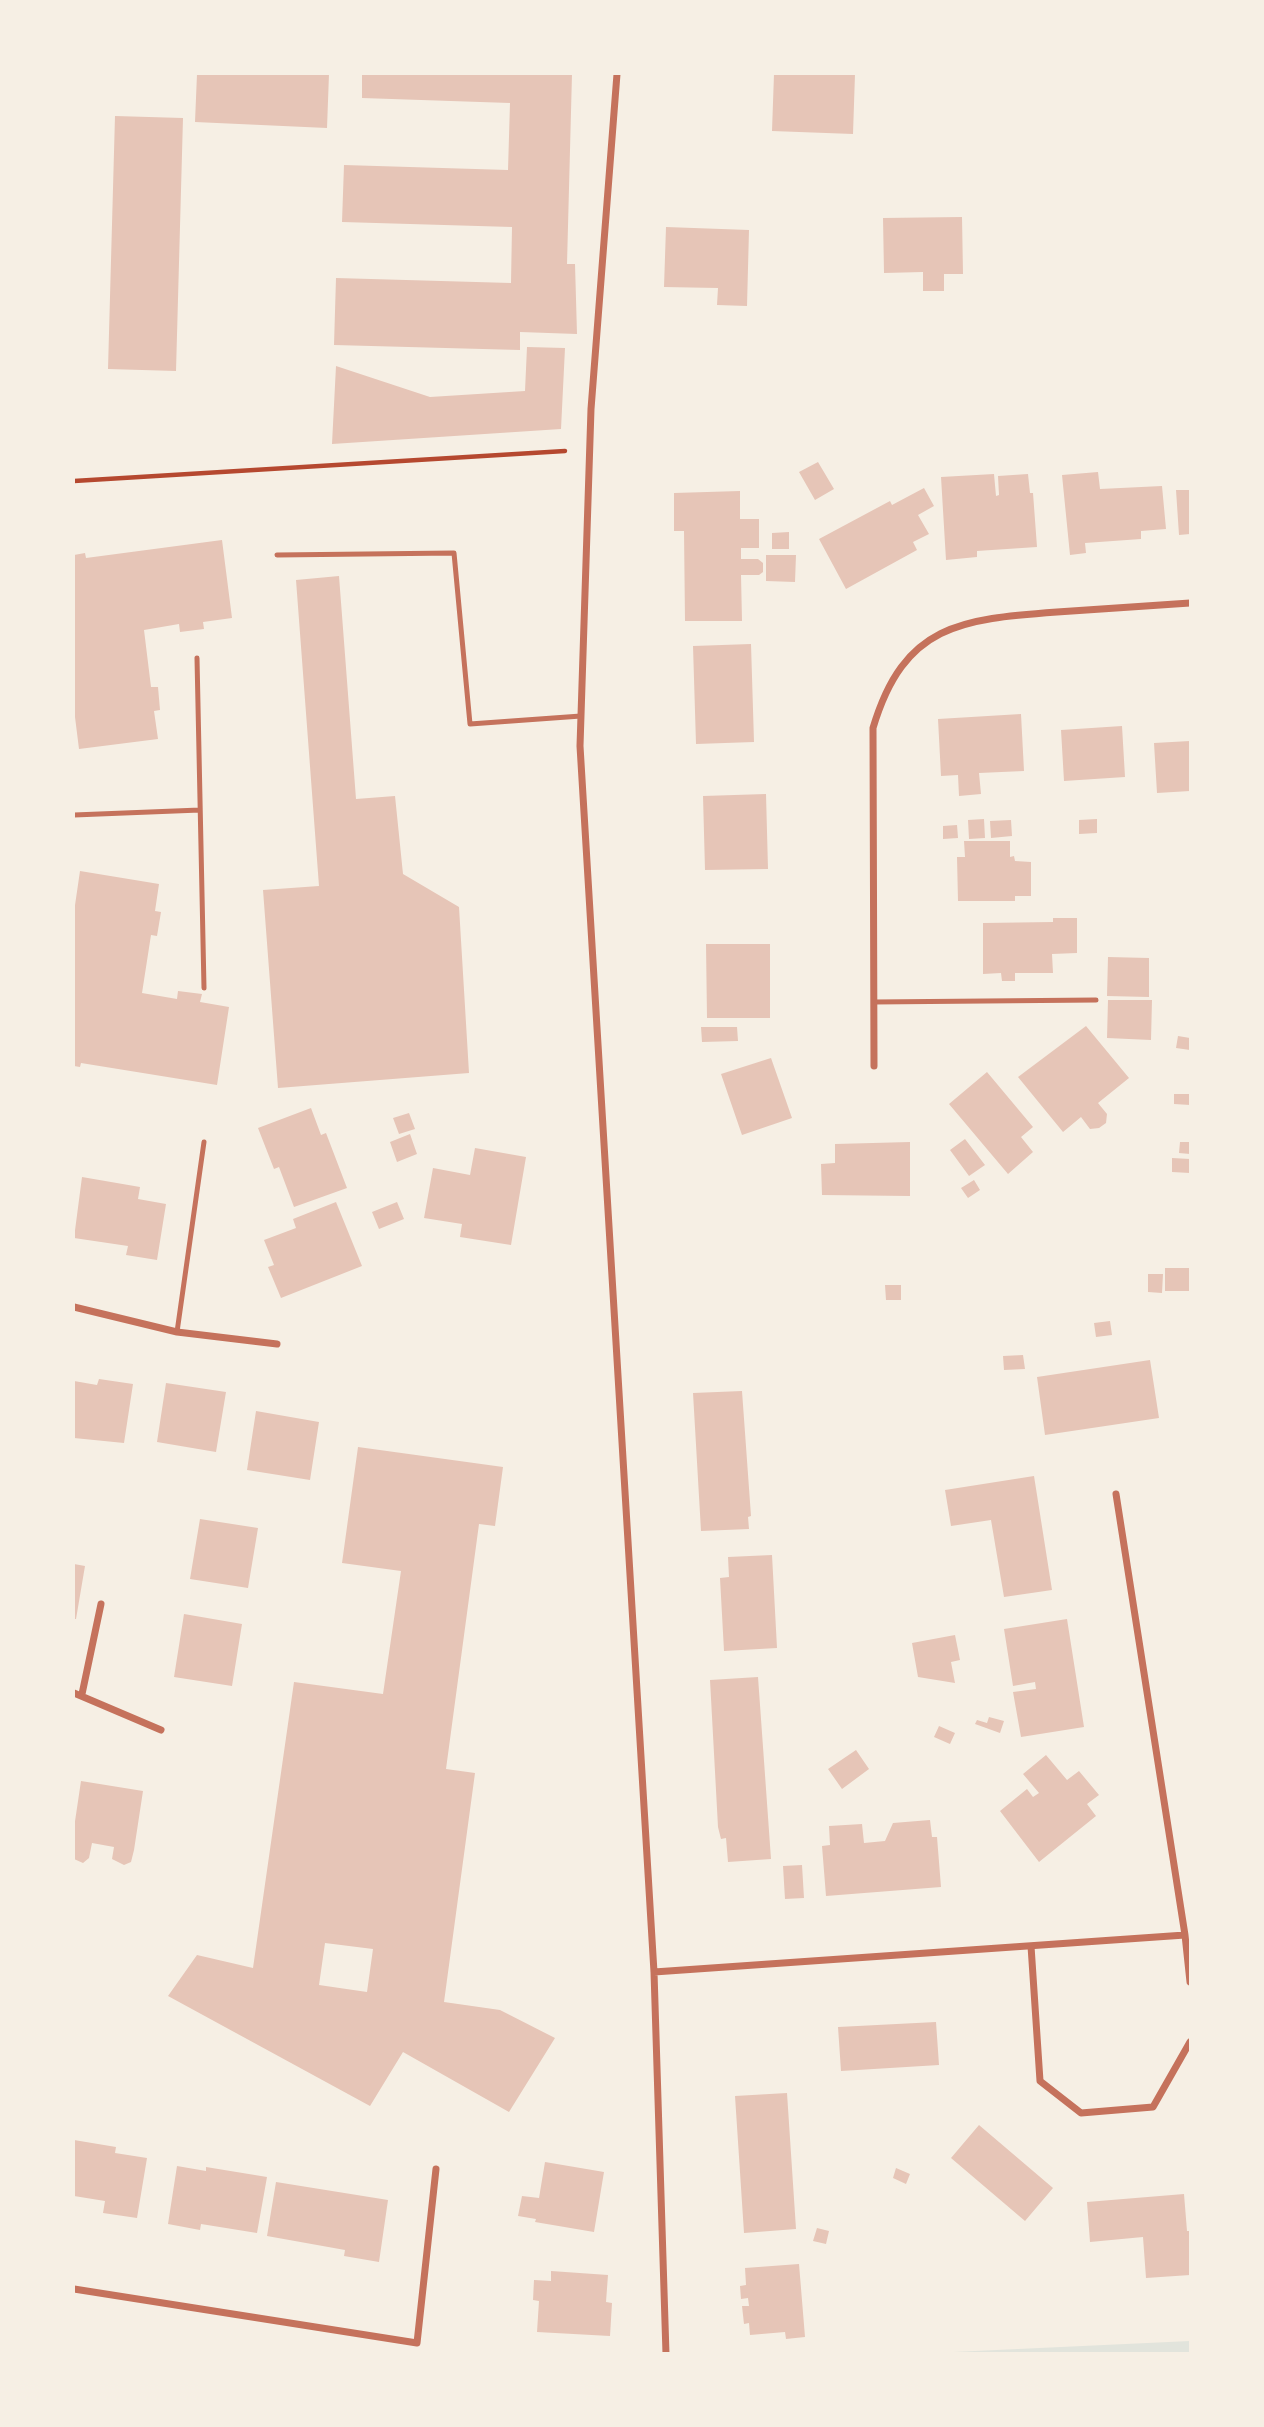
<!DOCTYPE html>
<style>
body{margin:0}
#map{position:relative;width:1264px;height:2427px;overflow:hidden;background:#f6efe4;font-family:Poppins,sans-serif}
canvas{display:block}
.frame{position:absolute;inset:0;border:75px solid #f6efe4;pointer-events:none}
</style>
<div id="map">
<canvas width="1264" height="2427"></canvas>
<div class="frame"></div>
</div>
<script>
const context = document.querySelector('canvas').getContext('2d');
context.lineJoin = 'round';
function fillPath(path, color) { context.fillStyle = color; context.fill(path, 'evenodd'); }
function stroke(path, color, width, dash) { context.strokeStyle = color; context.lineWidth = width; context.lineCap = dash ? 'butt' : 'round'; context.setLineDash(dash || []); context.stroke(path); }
fillPath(new Path2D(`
 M1190 2341V2353H932Z`), '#e2e4dc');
fillPath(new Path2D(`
 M197 74H329L327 128 195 122Z
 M362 74H572L567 264H575L577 334 520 332V350L334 345 336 278 511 283 512 227 342 222 344 165 508 170 510 103 362 98Z
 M774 74H855L853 134 772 131Z
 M115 116 183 118 176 371 108 369Z
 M962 217 963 274H944V291H923V272L884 273 883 218Z
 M666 227 749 230 747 306 717 305 718 288 664 287Z
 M527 347 565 348 561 429 332 444 336 366 430 397 525 391Z
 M818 462 834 489 815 500 799 472Z
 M1098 472 1100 489 1162 486 1166 529 1141 531V539L1085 543 1086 553 1070 555 1062 475Z
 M994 474 996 496 999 495 998 476 1028 474 1030 493H1033L1037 547 977 551V557L946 560 941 477Z
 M924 488 934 506 918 515 929 534 913 542 917 550 846 589 819 539 890 501 892 505Z
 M1176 490H1190V534L1179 535Z
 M740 491V519H759V548H741V559H758L763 563V572L759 575H741L742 621H685L684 531H674V493Z
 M789 532V549H772V533Z
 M222 540 232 618 203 622 204 629 180 632 179 624 144 630 151 687H158L160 710 154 711 158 739 79 749 74 709V555L85 553 86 558Z
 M766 555H796L795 582 766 581Z
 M339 576 356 799 395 796 403 874 459 907 469 1073 278 1088 263 890 319 886 296 580Z
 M751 644 754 742 696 744 693 646Z
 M1021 714 1024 771 979 773 981 794 959 796 958 775 941 776 938 719Z
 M1122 726 1125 777 1064 781 1061 730Z
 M1190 741V791L1157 793 1154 743Z
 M766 794 768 869 705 870 703 796Z
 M984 819 985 838 969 839 968 820Z
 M1097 819V833L1079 834V820Z
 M1011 820 1012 836 991 838 990 821Z
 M957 825 958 838 943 839V826Z
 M964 841H1010V857L1014 856 1015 861 1031 862V896H1015V901H958L957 857H965Z
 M80 871 159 884 155 911 161 912 157 936 151 935 142 993 177 999 178 991 202 994 200 1002 229 1007 217 1085 81 1063 80 1067 74 1066V912Z
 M1053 918H1077V953L1052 954 1053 973H1015V981H1002L1001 973 983 974V923L1053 922Z
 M706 944H770V1018H707Z
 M1108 957 1149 958V997L1107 996Z
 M1108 1000H1152L1151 1040 1107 1038Z
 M1086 1026 1129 1078 1098 1103 1107 1114 1106 1123 1099 1128 1090 1129 1081 1117 1063 1132 1018 1077Z
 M701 1027H737L738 1041 702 1042Z
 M1178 1036 1190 1038V1050L1176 1048Z
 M771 1058 792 1118 742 1135 721 1074Z
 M987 1072 1033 1127 1021 1137 1033 1152 1008 1174 949 1104Z
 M1174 1094H1190V1105L1174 1104Z
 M311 1108 321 1135 326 1133 347 1188 294 1207 279 1167 274 1169 258 1128Z
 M409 1113 415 1129 399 1134 393 1118Z
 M410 1134 417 1154 397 1162 390 1142Z
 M965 1139 985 1165 969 1176 950 1150Z
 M910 1142V1196L822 1195 821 1164 835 1163V1144Z
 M1180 1142H1190V1154L1179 1153Z
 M475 1148 526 1157 511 1245 460 1237 462 1224 424 1218 433 1168 470 1175Z
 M1172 1158 1190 1159V1173L1172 1172Z
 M82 1177 140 1187 138 1199 166 1204 157 1260 126 1255 128 1246 74 1238Z
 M974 1180 980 1190 968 1198 961 1188Z
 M336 1202 362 1266 281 1298 268 1267 274 1265 264 1240 296 1228 293 1219Z
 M397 1202 404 1219 379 1229 372 1212Z
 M1165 1268H1190V1291H1165Z
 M1148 1274H1163L1162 1293 1148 1292Z
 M885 1285H901V1300H886Z
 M1110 1321 1112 1335 1096 1337 1094 1323Z
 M1023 1355 1025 1369 1004 1370 1003 1356Z
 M1150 1360 1159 1418 1045 1435 1037 1377Z
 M99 1379 133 1384 124 1443 74 1438V1381L97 1385Z
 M166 1383 226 1392 216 1452 157 1442Z
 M742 1391 751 1516 748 1517 749 1529 701 1531 693 1393Z
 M256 1411 319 1422 310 1480 247 1470Z
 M358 1447 503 1467 495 1526 479 1524 446 1769 475 1773 444 2002 500 2010 555 2038 509 2112 403 2052 370 2106 168 1996 197 1955 253 1968 294 1682 383 1694 401 1571 342 1563ZM325 1943 373 1949 367 1992 319 1985Z
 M1034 1476 1052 1590 1004 1597 991 1520 951 1526 945 1490Z
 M200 1519 258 1528 248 1588 190 1579Z
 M772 1555 777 1648 724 1651 720 1578 729 1577 728 1557Z
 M74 1564 85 1566 76 1619H74Z
 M184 1614 242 1624 232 1686 174 1677Z
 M1067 1619 1084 1727 1021 1737 1013 1692 1036 1689 1035 1682 1013 1686 1004 1629Z
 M955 1635 960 1660 951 1662 955 1683 918 1677 912 1643Z
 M758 1677 771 1859 728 1862 726 1838 721 1839 718 1827 710 1680Z
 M989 1717 1004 1721 1000 1733 975 1724 977 1720 987 1723Z
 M939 1726 955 1733 950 1744 934 1737Z
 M856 1750 869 1769 842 1789 828 1769Z
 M1046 1755 1067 1780 1079 1771 1099 1795 1087 1804 1096 1816 1039 1862 1000 1811 1027 1789 1033 1797 1039 1793 1023 1774Z
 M81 1781 143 1791 134 1850 131 1862 124 1865 112 1859 114 1847 92 1843 89 1858 83 1863 74 1859V1828Z
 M930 1820 932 1837H937L941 1887 826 1896 822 1846 830 1845 829 1826 862 1824 864 1843 885 1841 893 1823Z
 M802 1865 804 1898 785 1899 783 1866Z
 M936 2022 939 2065 841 2071 838 2027Z
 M787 2093 796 2229 744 2233 735 2096Z
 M979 2125 1053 2188 1025 2221 951 2158Z
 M74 2140 116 2147 115 2153 147 2158 137 2218 103 2213 105 2201 74 2196Z
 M545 2162 604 2172 594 2232 535 2222 536 2219 518 2216 522 2196 539 2198Z
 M177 2166 206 2171V2167L267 2177 257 2233 201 2224 200 2230 168 2224Z
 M896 2168 910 2174 906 2184 893 2178Z
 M276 2182 388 2200 379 2262 344 2256 345 2250 267 2236Z
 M1184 2194 1187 2231H1190V2275L1146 2278 1143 2237 1090 2242 1087 2202Z
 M817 2228 829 2231 826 2244 813 2241Z
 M799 2264 805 2337 786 2339 785 2332 750 2335 749 2323 744 2324 742 2306H749L748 2298 741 2299 740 2286 746 2285 745 2268Z
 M551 2271 608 2275 606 2302 612 2303 610 2336 537 2332 539 2301 533 2300 534 2280 551 2281Z`), '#e6c5b7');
stroke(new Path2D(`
 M74 481 565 451`), '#b5482f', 4.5);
stroke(new Path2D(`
 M277 555 454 553 470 724 581 716
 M197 658 204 988
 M74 815 200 810
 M874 1002 1096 1000
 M177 1332 204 1142`), '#c5725c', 5);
stroke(new Path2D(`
 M617 74 591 409 580 746 654 1972 666 2354
 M874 1066 873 728C904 624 961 619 1057 612 1102 609 1146 606 1190 603
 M74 1307 177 1332 277 1344
 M74 1693 161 1730
 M82 1694 101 1604
 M1185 1935 1190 1982
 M1031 1946 1040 2081 1081 2113 1153 2107 1190 2042
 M654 1972 1185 1935 1116 1494
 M74 2289 417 2343 436 2169`), '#c5725c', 7);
</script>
